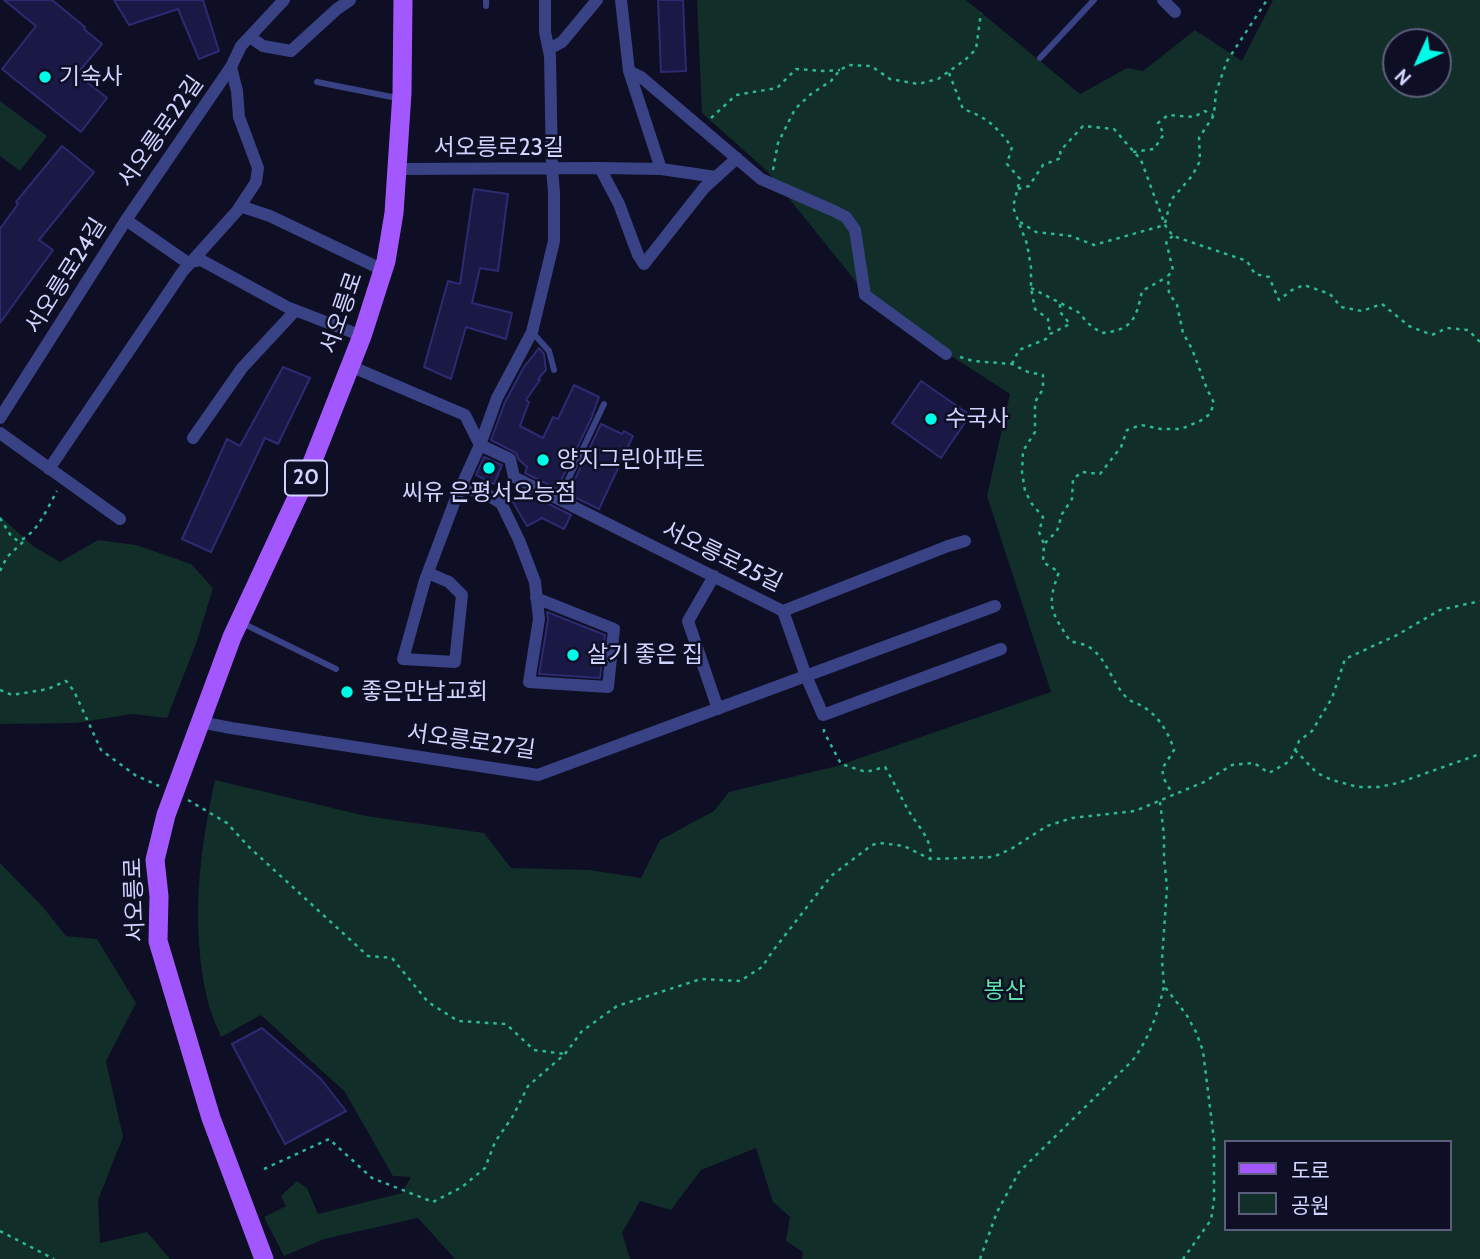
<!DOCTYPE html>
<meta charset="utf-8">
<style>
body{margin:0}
#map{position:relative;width:1480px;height:1259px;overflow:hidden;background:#0e0e24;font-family:Cabin,"Noto Sans KR",sans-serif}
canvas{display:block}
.legend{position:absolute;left:1224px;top:1140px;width:228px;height:91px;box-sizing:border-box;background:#0e0e24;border:2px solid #5c5d7c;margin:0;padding:9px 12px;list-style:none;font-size:21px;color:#d1d4ff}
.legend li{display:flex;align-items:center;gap:14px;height:35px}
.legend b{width:35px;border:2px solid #5c5d7c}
.north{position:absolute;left:1382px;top:28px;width:70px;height:70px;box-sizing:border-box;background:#0e0e24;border:2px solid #5c5d7c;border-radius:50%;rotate:225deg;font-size:19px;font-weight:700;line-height:28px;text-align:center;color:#d1d4ff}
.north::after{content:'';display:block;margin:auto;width:24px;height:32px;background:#00fce8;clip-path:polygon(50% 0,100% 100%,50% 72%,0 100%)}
</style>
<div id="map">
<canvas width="1480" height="1259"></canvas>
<ul class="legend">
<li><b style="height:9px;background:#a358ff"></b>도로</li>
<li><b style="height:19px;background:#112e28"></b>공원</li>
</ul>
<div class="north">N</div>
</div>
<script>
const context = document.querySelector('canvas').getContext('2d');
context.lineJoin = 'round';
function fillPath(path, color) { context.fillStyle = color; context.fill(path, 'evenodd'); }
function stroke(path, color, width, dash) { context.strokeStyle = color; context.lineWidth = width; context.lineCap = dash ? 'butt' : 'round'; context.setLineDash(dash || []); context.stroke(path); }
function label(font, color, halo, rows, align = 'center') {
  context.font = font + ' Cabin,"Noto Sans KR",sans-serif'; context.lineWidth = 5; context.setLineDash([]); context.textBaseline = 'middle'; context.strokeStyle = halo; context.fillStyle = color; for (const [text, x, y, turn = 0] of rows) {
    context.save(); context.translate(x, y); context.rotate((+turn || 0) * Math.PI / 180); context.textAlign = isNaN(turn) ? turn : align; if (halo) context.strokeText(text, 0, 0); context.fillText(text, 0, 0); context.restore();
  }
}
fillPath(new Path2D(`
 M697 0H966L1080 94 1127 68 1143 71 1195 30 1242 61 1273 0H1480V1259H802L803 1252 786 1241 790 1217 773 1202 756 1148 701 1170 671 1210 640 1201 622 1233 630 1259H455L418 1218 324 1239 284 1256 264 1217 286 1206 281 1196 297 1181 307 1188 318 1214 402 1193 411 1177 393 1176 345 1092 261 1015 221 1037C217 1026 211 1014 208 1002 190 928 199 852 215 780L366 816 484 833 511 868 590 870 641 878 660 840 714 811 729 792 837 766 1051 692 987 496 1010 394 877 308 767 171 702 113ZM1396 42H1438V84H1396ZM1226 1142H1450V1229H1226Z
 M0 101 47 136 20 171 0 156Z
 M0 516 33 546 60 562 98 540 136 545 191 564 213 588 197 641 167 718 132 714 76 723 0 724Z
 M0 863 42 906 66 936 97 939 136 1003 106 1061 123 1137 98 1200 100 1243 147 1232 170 1259H0Z`), '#112e28');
const building = new Path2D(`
 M4 0H52L85 27 84 29 102 44 77 74 107 98 81 132 2 69 36 26Z
 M114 0H203L219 51 199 59 178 9 129 25Z
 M658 0H683L686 71 661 72Z
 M62 146 94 172 39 240 53 250 0 323V229L18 204 16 202Z
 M474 189 508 194 498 271 480 268 472 303 512 313 506 339 466 327 451 379 424 367 448 281 460 284Z
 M539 348 544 354 546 370 538 379 540 380 526 400 529 402 520 426 543 438 553 417 558 419 574 385 599 397 591 419 557 489 525 473 527 467 519 460 516 453 491 440 505 402 524 367Z
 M283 367 310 378 278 444 265 438 211 552 182 539 227 439 240 446Z
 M921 381 970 415 941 458 892 423Z
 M601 424 622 434 624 431 633 436 599 509 568 494Z
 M484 457 502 465 494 484 476 475Z
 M527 493 571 515 564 529 542 518 527 526 513 502Z
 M547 612 605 635 600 678 539 674 548 620Z
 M262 1028 321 1079 346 1111 285 1144 232 1044Z`);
fillPath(building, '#1a1945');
stroke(building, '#2c2b72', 2);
stroke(new Path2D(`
 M949 73 963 109C989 118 996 127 1012 147L1007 164 1020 179 1013 207 1027 244 1031 267V288L1035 309 1048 319 1050 334
 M711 118 736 95 777 88 796 69 824 71 840 70
 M1133 152 1154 149 1164 134 1158 123 1168 115 1194 117 1205 111 1213 115
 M773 170 778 143 795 109 811 94 831 81 840 70 849 65 871 66 890 79 918 84 938 79 965 60 976 49 981 13
 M1018 189 1029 186 1043 165 1061 158 1060 151 1083 126 1114 129 1141 160 1165 225 1173 236 1247 261 1255 274 1269 277 1279 300 1292 290 1304 285 1330 294 1341 307 1362 311 1382 304 1409 326 1432 335 1447 328 1468 330 1480 342
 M1020 222 1036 232 1071 236 1094 245 1165 225
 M1165 223 1171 200 1192 176 1200 161 1199 138 1214 115 1216 92 1227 61 1267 0
 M1031 288 1078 312 1089 324 1101 333C1132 330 1136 320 1142 291L1167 277
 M960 357 973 361 1012 364 1028 372 1043 375V389L1035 402V432L1023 451 1022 472 1025 491 1032 504 1043 517 1039 532 1044 544 1043 562 1059 572C1046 607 1051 611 1070 641 1075 643 1082 643 1087 646 1106 655 1112 684 1127 698 1131 702 1137 703 1142 706 1158 715 1169 733 1174 750L1162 769 1164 779 1173 795
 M1012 364 1019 350 1046 339 1050 334 1070 324 1060 312V303
 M0 518 11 536 18 541C37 535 47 508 57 491
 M1045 543 1057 531 1062 514 1072 499 1073 479 1082 472 1100 474 1121 447 1127 430 1141 425 1161 429H1181L1200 421 1210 414 1214 403 1207 389 1192 349 1183 333 1177 305 1169 293 1168 276 1173 270 1166 241 1173 236
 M0 571 7 557 24 541
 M0 690 12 695 48 689 66 681 74 691 101 750 135 775 159 786
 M824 729V732L841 764 866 772 885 767C894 782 901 798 910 813 918 826 934 842 930 859
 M1295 750 1317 773 1332 780 1358 787H1379L1398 783 1480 754
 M188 800 227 823 249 847 368 956 392 958 428 1002 458 1021 506 1024 534 1050 565 1054
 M1160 802 1164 835V859L1167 887 1162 960 1164 986 1186 1014 1196 1032 1203 1051 1214 1140V1200L1211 1220 1183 1259
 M264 1169 329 1139 372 1178 433 1202 462 1187 485 1168 495 1142 513 1116 528 1086 565 1054 582 1031 617 1006 701 979 740 981 762 967 772 952 831 876 872 845 880 843 904 846 930 859 993 857 1011 849 1047 826 1072 818 1135 811 1204 782 1232 765 1254 763 1269 773 1290 761 1299 741 1312 731 1332 698 1345 659 1397 635 1440 610 1480 601
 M0 1231 54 1259
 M980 1259 997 1212 1019 1172 1132 1061C1149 1039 1158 1013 1164 986`), '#2cb897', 2.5, [3.5, 5]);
stroke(new Path2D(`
 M486 6V0
 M1040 58 1094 0
 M317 82 397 98
 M533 333 549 351 554 370
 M559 499 604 404
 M240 622 336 669`), '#384284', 6);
stroke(new Path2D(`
 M621 0 629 71 661 169
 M1163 0 1175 12
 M250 37 263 46 291 51 337 9 350 0
 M549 49 562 42 597 0
 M629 71 641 77 761 179 834 211 846 217 855 230 865 295 946 354
 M600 168 619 204 638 255 644 264 704 188 737 158
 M397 169 600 168 661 169 716 177
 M240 206 270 216 383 270
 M126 220 188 263 201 260 287 307 362 336
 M350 366 465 415 480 445 510 459 514 477 783 611 948 546 965 541
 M0 418 126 220 231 67 241 46 284 0
 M0 433 120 519
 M193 438 242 368 295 311
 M49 469 183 271 237 211 256 182 258 168 239 117 237 91 231 67
 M459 489 481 491 501 503 519 540 535 582 539 619 529 682 608 687 614 629 536 598
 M428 573 449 582 462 595 455 662 403 659 425 580 456 498 480 445 497 398 532 332 554 241V192L552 169 550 56 545 32V0
 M714 576 688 621 718 709
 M783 611 806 676 823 715 1001 649
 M200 722 231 728 538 775 995 606`), '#384284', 12);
stroke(new Path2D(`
 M264 1259 211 1118 158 941 159 896 155 860 166 815 232 637 306 478 362 336 386 261 394 213 402 93 403 0`), '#a358ff', 19);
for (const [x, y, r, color] of [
 [45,77,7,"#00fce8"],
 [931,419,7,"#00fce8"],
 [543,460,7,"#00fce8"],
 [489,468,7,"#00fce8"],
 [573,655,7,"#00fce8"],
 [347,692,7,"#00fce8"]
]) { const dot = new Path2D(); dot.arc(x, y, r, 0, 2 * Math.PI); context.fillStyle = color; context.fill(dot); stroke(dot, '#0e0e24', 2.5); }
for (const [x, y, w] of [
 [306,478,42]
]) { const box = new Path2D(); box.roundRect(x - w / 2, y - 17.5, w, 35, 5); context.fillStyle = '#0e0e24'; context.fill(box); stroke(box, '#d1d4ff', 2); }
label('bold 21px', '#d1d4ff', null, [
 ["20",306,478]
]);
label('23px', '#d1d4ff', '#0e0e24', [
 ["기숙사",59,77],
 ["수국사",945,419],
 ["양지그린아파트",557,460],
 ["씨유 은평서오능점",489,493,"center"],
 ["살기 좋은 집",587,655],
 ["좋은만남교회",361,692]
], 'left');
label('23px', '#d1d4ff', '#0e0e24', [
 ["서오릉로22길",161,132,-55],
 ["서오릉로23길",499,148],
 ["서오릉로24길",66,276,-58],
 ["서오릉로",342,313,-71],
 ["서오릉로25길",722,557,26],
 ["서오릉로27길",471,742,8],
 ["서오릉로",135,900,-92]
]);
label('23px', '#5ae2a8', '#0e0e24', [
 ["봉산",1005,991]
]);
</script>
